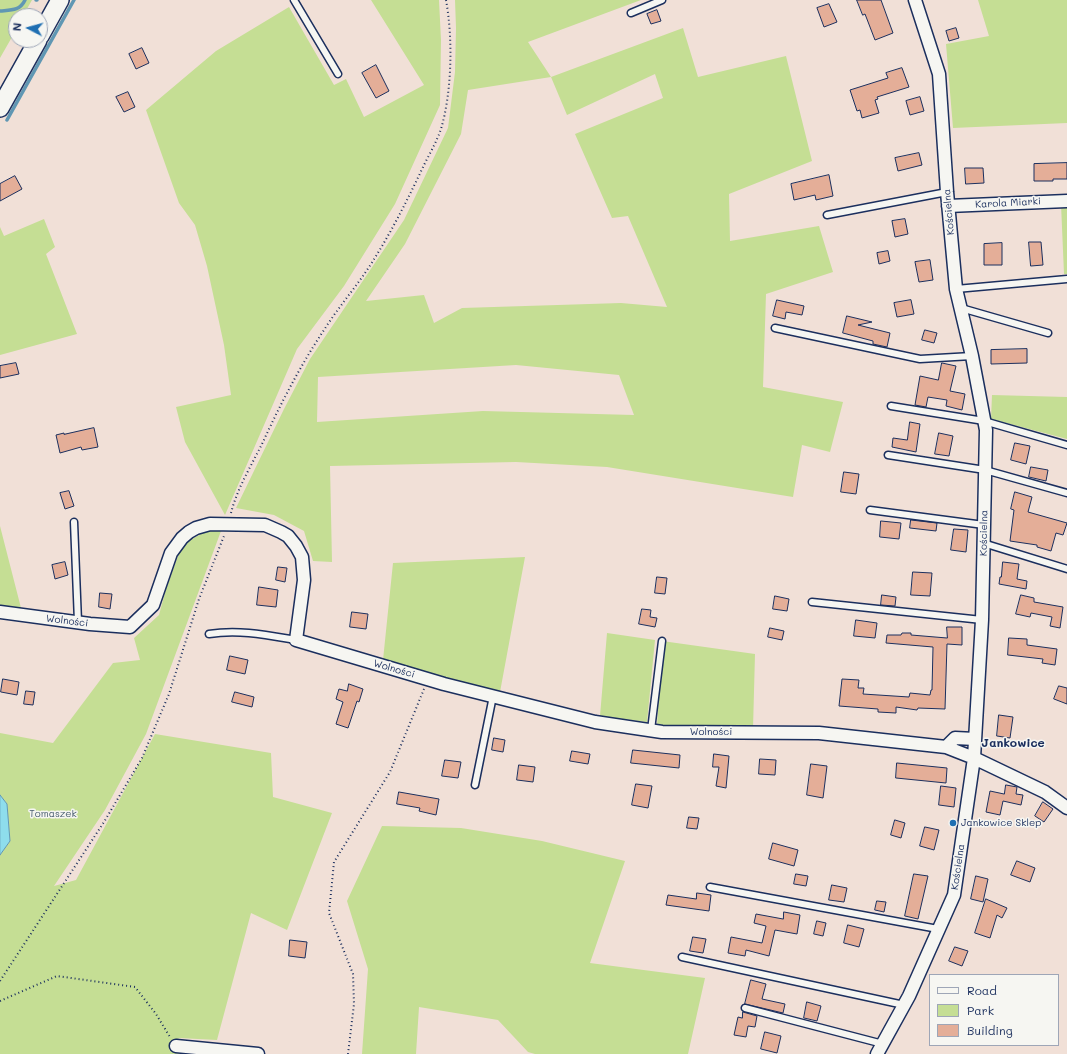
<!DOCTYPE html>
<meta charset="utf-8">
<style>
body{margin:0}
#map{position:relative;width:1067px;height:1054px;overflow:hidden;background:#f1e0d7;font-family:Mali,sans-serif}
canvas{display:block}
.legend{position:absolute;left:929px;top:974px;width:130px;height:72px;box-sizing:border-box;background:#f6f6f2;border:1px solid #9ea6b7;margin:0;padding:5px 7px;list-style:none;font-size:12px;color:#1b2f5e}
.legend li{display:flex;align-items:center;gap:8px;height:20px}
.legend b{width:20px;border:1px solid #9ea6b7}
.north{position:absolute;left:8px;top:8px;width:40px;height:40px;box-sizing:border-box;background:#f6f6f2;border:1px solid #9ea6b7;border-radius:50%;rotate:276deg;font-size:11px;font-weight:700;line-height:16px;text-align:center;color:#1b2f5e}
.north::after{content:'';display:block;margin:auto;width:14px;height:18px;background:#1f6fb2;clip-path:polygon(50% 0,100% 100%,50% 72%,0 100%)}
</style>
<div id="map">
<canvas width="1067" height="1054"></canvas>
<ul class="legend">
<li><b style="height:5px;background:#f6f6f2"></b>Road</li>
<li><b style="height:11px;background:#c5de94"></b>Park</li>
<li><b style="height:11px;background:#e4ae98"></b>Building</li>
</ul>
<div class="north">N</div>
</div>
<script>
const context = document.querySelector('canvas').getContext('2d');
context.lineJoin = 'round';
function fillPath(path, color) { context.fillStyle = color; context.fill(path, 'evenodd'); }
function stroke(path, color, width, dash) { context.strokeStyle = color; context.lineWidth = width; context.lineCap = dash ? 'butt' : 'round'; context.setLineDash(dash || []); context.stroke(path); }
function label(font, color, halo, rows, align = 'center') {
  context.font = font + ' Mali,sans-serif'; context.lineWidth = 3; context.setLineDash([]); context.textBaseline = 'middle'; context.strokeStyle = halo; context.fillStyle = color; for (const [text, x, y, turn = 0] of rows) {
    context.save(); context.translate(x, y); context.rotate((+turn || 0) * Math.PI / 180); context.textAlign = isNaN(turn) ? turn : align; if (halo) context.strokeText(text, 0, 0); context.fillText(text, 0, 0); context.restore();
  }
}
fillPath(new Path2D(`
 M0 0H32L23 16H16V30L0 58Z
 M371 0H439L441 40 440 105 395 204 344 286 297 349 225 515 185 442 176 407 231 395 224 345 207 266 195 225 179 203 146 110 216 51 289 7 334 85 346 79 364 117 424 85Z
 M455 0H641L528 42 551 77 683 28 698 77 786 56 812 161 729 194 730 241 819 226 833 272 766 294 763 387 843 402 830 452 802 445 793 497 607 467 516 462 330 466 332 562 313 561 304 531 274 515 236 508 284 409 310 359 404 220 448 128 455 72 456 28ZM655 74 663 98 575 134 612 218 628 216 667 307 621 303 462 308 434 323 424 295 366 301 405 244 461 134 468 90 551 77 567 115ZM516 365 619 375 634 415 483 411 317 422 318 377Z
 M978 0H1067V123L953 128 946 44 989 36Z
 M1061 204H1067V274H1064Z
 M44 219 55 247 46 254 77 334 0 355V227L4 236Z
 M992 395 1067 397V439L991 419Z
 M0 526 21 608 0 605Z
 M206 531H221L146 734 105 810 54 886 76 880 155 734 271 753 273 797 332 813 287 930 251 913 217 1040 179 1038 169 1050 189 1054H0V855L10 841 7 804 0 795V733L53 743 113 663 140 660 134 638 159 615 166 589 182 545Z
 M525 557 500 692 383 660 393 563Z
 M607 633 655 640 647 722 600 716Z
 M662 641 755 654 753 729 657 726Z
 M382 826 461 828 542 841 625 861 590 963 705 978 688 1054H535L528 1052 498 1020 419 1007 416 1054H362L368 969 347 901Z`), '#c5de94');
const water = new Path2D(`
 M0 795 7 804 10 841 0 855Z`);
fillPath(water, '#8eddec');
stroke(water, '#6097b3', 1);
stroke(new Path2D(`
 M36 0H37
 M0 11C11 10 20 11 25 0
 M7 120 74 0`), '#6097b3', 3.5);
const building = new Path2D(`
 M857 0H881L893 33 875 40 865 14 863 15Z
 M829 4 837 22 824 27 817 8Z
 M657 10 661 21 651 24 647 14Z
 M956 28 959 38 949 41 946 31Z
 M142 48 149 63 136 69 129 54Z
 M376 65 389 91 376 98 362 73Z
 M902 68 909 87 877 97 878 99 875 100 879 113 862 118 860 110 857 111 850 90 888 78 886 73Z
 M128 92 135 107 124 112 116 97Z
 M920 97 924 111 910 115 906 101Z
 M919 153 922 165 898 171 895 158Z
 M1067 163V179H1053V181H1034V164Z
 M965 168H983L984 183 966 184Z
 M829 175 833 196 816 200 815 195 794 200 791 184Z
 M15 176 22 189 0 201V184Z
 M905 219 908 234 895 237 892 221Z
 M1029 242H1041L1043 265 1031 266Z
 M1002 243V265H984V244Z
 M888 251 890 261 879 264 877 253Z
 M930 260 933 280 919 282 915 262Z
 M777 300 804 306 802 315 786 312 785 319 773 316Z
 M911 300 914 314 897 317 894 303Z
 M847 316 872 322 858 325 890 333 887 347 873 344V341L843 333Z
 M925 330 937 333 934 343 922 340Z
 M1027 349V363L991 364V350Z
 M16 363 19 374 0 378V366Z
 M942 363 956 366 950 391 965 394 962 410 946 406 947 400 928 397 926 407 915 405 920 376 938 380Z
 M910 422 920 424 916 452 892 447 893 438 907 440Z
 M94 428 98 447 82 450 81 447 60 453 56 435 64 433V434Z
 M939 433 953 436 949 456 935 454Z
 M1015 443 1030 446 1026 464 1011 460Z
 M1031 467 1048 470 1046 481 1029 477Z
 M844 472 859 474 856 494 841 492Z
 M69 491 74 506 65 509 60 493Z
 M1015 492 1032 497 1028 512 1067 523 1063 535 1056 533 1051 551 1037 547V545L1010 541 1014 510 1011 509Z
 M911 520 937 523 936 531 910 528Z
 M881 521 901 523 899 539 880 537Z
 M954 529 968 530 966 552 951 550Z
 M65 562 68 575 55 579 52 565Z
 M1003 562 1019 564 1017 579 1027 581 1026 589 999 584 1000 577H1001Z
 M278 567 287 568 285 582 276 580Z
 M913 572 932 573 930 596 911 595Z
 M657 577 667 578 665 594 655 593Z
 M259 587 278 590 276 607 257 605Z
 M100 593 112 594 110 609 99 607Z
 M882 595 896 597 895 606 881 605Z
 M1021 595 1034 598V602L1063 607 1060 628 1050 626 1052 617 1031 613 1030 617 1016 614Z
 M775 596 789 599 787 611 773 609Z
 M642 609 651 610 650 617 657 618 655 627 639 624Z
 M352 612 368 614 366 629 350 627Z
 M856 620 877 623 875 638 854 636Z
 M947 627H962V645L947 644 945 709 918 708 917 710 896 707V713L878 712V709L839 706 842 679 859 680 858 688H864L863 694 909 697 910 693 930 695 931 690H932L933 647 886 643 887 635H901L902 633H911V635L947 638Z
 M770 628 784 631 782 640 768 637Z
 M1009 638 1027 639V645L1057 649 1055 665 1042 663 1043 659 1008 655Z
 M230 656 248 660 245 674 227 670Z
 M3 679 19 682 17 695 1 692Z
 M349 684 363 689 359 702 357 701 348 728 336 724 343 702 336 699 339 689 347 691Z
 M1059 686 1067 688V704L1054 699Z
 M26 691 35 692 33 705 24 704Z
 M235 692 254 697 252 707 232 702Z
 M999 715 1013 717 1010 738 997 736Z
 M494 738 505 740 503 752 492 750Z
 M633 750 680 755 679 768 631 763Z
 M572 751 590 754 588 764 570 761Z
 M714 754 729 756 726 788 716 786 719 767H713Z
 M760 759 776 760 775 775 759 774Z
 M445 760 461 762 458 778 442 776Z
 M897 763 947 768 946 783 896 778Z
 M811 764 827 766 823 798 807 795Z
 M519 765 535 767 533 782 517 780Z
 M636 784 652 786 648 808 632 805Z
 M1006 785 1017 787 1016 794 1023 795 1021 805 1003 801 1000 815 986 812 990 791 1004 794Z
 M941 786 956 788 954 807 939 805Z
 M399 792 439 799 436 815 419 811 420 808 397 804Z
 M1043 802 1053 809 1044 822 1035 816Z
 M689 817 699 818 697 829 687 828Z
 M895 820 905 823 901 838 891 835Z
 M925 827 939 830 934 850 920 846Z
 M773 843 798 850 794 866 769 859Z
 M1017 861 1035 868 1030 882 1011 875Z
 M796 874 808 876 806 886 794 884Z
 M914 874 928 876 918 919 905 916Z
 M976 876 988 879 983 902 971 899Z
 M832 885 847 888 844 902 829 900Z
 M697 893 711 895 709 911 666 905 668 895 696 899Z
 M986 899 1007 908 1002 918 997 915 990 938 975 933Z
 M877 901 886 902 884 912 875 910Z
 M784 912 800 915 797 934 775 930 769 956 746 950 745 956 728 953 731 937 762 943 766 926 754 923 756 914 783 919Z
 M817 921 826 923 823 936 814 934Z
 M848 925 864 929 859 947 844 943Z
 M693 937 706 939 703 953 690 951Z
 M290 940 307 942 305 958 289 956Z
 M955 947 968 951 962 966 949 961Z
 M751 980 766 984 762 999 785 1004 783 1013 745 1004Z
 M807 1002 821 1006 817 1021 804 1018Z
 M743 1012 757 1016 755 1027 748 1026 746 1037 734 1035 738 1017 742 1018Z
 M765 1032 781 1036 777 1053 761 1049Z`);
fillPath(building, '#e4ae98');
stroke(building, '#1b2f5e', 1);
const service = new Path2D(`
 M294 0 338 74
 M631 13 662 0
 M827 215 947 192
 M956 289 1067 279
 M961 308 1048 333
 M775 328 920 359 972 356
 M891 406 984 421 1067 445
 M888 455 985 470 1067 493
 M870 510 984 525
 M74 522 78 622
 M983 543 1067 569
 M812 602 982 620
 M209 634C238 629 267 635 296 640
 M651 730 662 641
 M475 785 493 696
 M710 887 938 929
 M682 957 904 1005
 M745 1008 883 1044`);
const minor = new Path2D(`
 M948 206 1067 201
 M0 612 90 624 130 627 153 605 171 553 182 538 189 532 196 528 210 524 265 525 281 532 288 536 296 546 302 557 304 580 296 640 444 684 595 722 662 732 819 733 946 747 974 758 1045 792 1067 808
 M946 747 955 738 975 739
 M176 1046 258 1054
 M877 1054 909 996 954 895 974 758 982 620 986 430 972 356 956 289 947 192 939 74 915 0`);
const secondary = new Path2D(`
 M40 36 60 0
 M0 108 38 40`);
stroke(service, '#1b2f5e', 9);
stroke(minor, '#1b2f5e', 15);
stroke(secondary, '#1b2f5e', 20);
stroke(new Path2D(`
 M231 513C237 489 251 466 262 444 280 405 300 366 324 330 336 311 350 294 363 276 387 241 406 203 424 165 430 153 437 141 441 129 452 92 453 38 446 0
 M0 981 104 822 142 758 169 694 199 599 224 536
 M0 1001 57 976 135 987 156 1014 170 1037
 M348 1054 354 1004 353 974 329 913 334 862 390 772 424 689`), '#1b2f5e', 2, [1, 3]);
stroke(service, '#f6f6f2', 6);
stroke(minor, '#f6f6f2', 12);
stroke(secondary, '#f6f6f2', 17);
for (const [x, y, r, color] of [
 [953,823,4,"#1f6fb2"]
]) { const dot = new Path2D(); dot.arc(x, y, r, 0, 2 * Math.PI); context.fillStyle = color; context.fill(dot); stroke(dot, '#f6f6f2', 1.5); }
label('10px', '#1b2f5e', '#f6f6f2', [
 ["Karola Miarki",1008,203,-3],
 ["Kościelna",949,212,-95],
 ["Kościelna",984,533,-89],
 ["Wolności",67,621,7],
 ["Wolności",394,669,16],
 ["Wolności",711,732],
 ["Kościelna",958,867,-82]
]);
label('10px', '#465b6c', '#f6f6f2', [
 ["Tomaszek",53,814]
]);
label('10px', '#1b2f5e', '#f6f6f2', [
 ["Jankowice Sklep",961,823]
], 'left');
label('bold 12px', '#1b2f5e', '#f6f6f2', [
 ["Jankowice",1013,743]
]);
</script>
